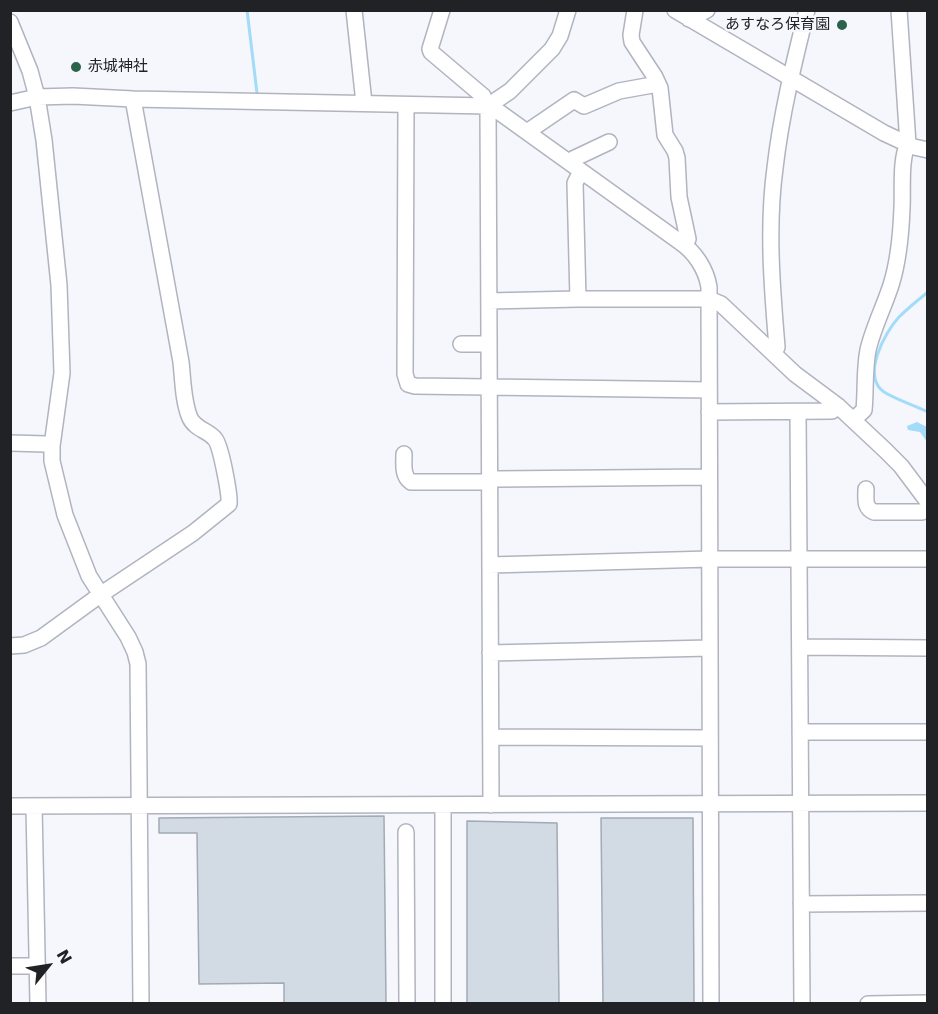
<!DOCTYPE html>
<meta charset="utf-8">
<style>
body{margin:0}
#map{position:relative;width:938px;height:1014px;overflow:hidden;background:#f5f7fd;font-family:"DejaVu Sans",sans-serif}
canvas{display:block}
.frame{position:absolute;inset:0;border:12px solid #212226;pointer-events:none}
.north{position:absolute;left:18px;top:936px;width:60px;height:60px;-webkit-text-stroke:4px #f5f7fd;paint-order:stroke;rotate:60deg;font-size:16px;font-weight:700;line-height:24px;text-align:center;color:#212226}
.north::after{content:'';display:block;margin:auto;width:21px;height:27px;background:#212226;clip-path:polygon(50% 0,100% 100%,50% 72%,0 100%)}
</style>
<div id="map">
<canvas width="938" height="1014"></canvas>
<div class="frame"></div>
<div class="north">N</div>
</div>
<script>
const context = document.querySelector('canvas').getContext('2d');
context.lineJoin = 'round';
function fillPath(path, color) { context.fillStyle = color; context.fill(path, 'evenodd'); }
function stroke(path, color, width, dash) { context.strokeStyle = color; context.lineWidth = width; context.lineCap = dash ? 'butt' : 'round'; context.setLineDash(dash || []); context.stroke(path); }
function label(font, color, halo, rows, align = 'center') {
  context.font = font + ' "DejaVu Sans","Noto Sans JP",sans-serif'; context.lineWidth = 5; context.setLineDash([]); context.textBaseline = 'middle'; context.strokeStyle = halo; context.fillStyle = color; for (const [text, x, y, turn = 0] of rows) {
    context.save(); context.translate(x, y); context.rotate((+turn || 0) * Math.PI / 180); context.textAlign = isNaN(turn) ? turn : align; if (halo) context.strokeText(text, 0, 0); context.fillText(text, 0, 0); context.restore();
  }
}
fillPath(new Path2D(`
 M917 422 927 427V442L920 432 908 430 907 426Z`), '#a2dcf8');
stroke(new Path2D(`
 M247 10 257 93
 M928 292C918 300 908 308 899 317 885 332 861 376 884 392 897 400 914 405 928 412`), '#a2dcf8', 3);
const building = new Path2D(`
 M384 816 386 1004H284V983L199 984 197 833H159V818Z
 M601 818H693L694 1004H603Z
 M467 821 557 823 559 1004H467Z`);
fillPath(building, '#d2dae4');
stroke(building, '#a2aab3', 1.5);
const minor = new Path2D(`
 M354 10 364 103
 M442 10 430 49 431 52 483 96 488 106 491 805
 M635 10 631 35 632 42 655 77 660 88 665 135 675 151 677 158 679 197 688 239 685 245
 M675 10 884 133 914 147 928 150
 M689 19 707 10
 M10 22 30 71 37 97 44 140 59 285 62 373 52 446V461L65 515 89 576 128 637 135 652 138 664 141 1004
 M10 103 37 97 73 96 133 99 488 106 499 112 680 242C695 252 706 269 709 287L711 1004
 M406 105 405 374 408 384 415 386 709 390
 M488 106 510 91 552 49 560 36 568 10
 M527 132 574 100 584 106 619 91 658 84
 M570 163 573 159 609 142
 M578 299H709L721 304 795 374 838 406 885 450 901 466 928 502
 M489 301 578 299 575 183 581 171
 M461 344H489
 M774 354 777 347C772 288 767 227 775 168 781 115 794 62 807 10
 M709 412 832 411 838 406
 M798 413 802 1004
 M853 420 864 410C866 390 864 371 868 350 873 328 884 307 891 285 899 260 901 234 902 208 903 189 900 159 908 144L899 10
 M10 443 46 444 52 446
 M404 454C404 464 402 476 411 482H481L497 479 709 477
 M866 489C866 499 864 508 874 512H922L928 509
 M490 565 710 559H928
 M10 646 24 645 41 638 100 595 193 533 229 504C230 495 221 446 215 439 209 431 195 429 190 418 183 402 183 380 181 362L133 99
 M800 647 928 648
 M490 653 710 648
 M800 732H928
 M491 737 710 738
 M443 805V1004
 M10 806 928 803
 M34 806 38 1004
 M406 832 407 1004
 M801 904 928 903
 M10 966H38
 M868 1004 928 1003`);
stroke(minor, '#b1b4bf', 18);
stroke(minor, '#fff', 15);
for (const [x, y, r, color] of [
 [842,25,6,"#2a624a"],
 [76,67,6,"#2a624a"]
]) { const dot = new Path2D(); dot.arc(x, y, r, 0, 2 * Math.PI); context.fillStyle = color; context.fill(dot); stroke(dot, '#f5f7fd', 2); }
label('15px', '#212226', '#f5f7fd', [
 ["あすなろ保育園",830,25],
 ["赤城神社",88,67,"left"]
], 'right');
</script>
